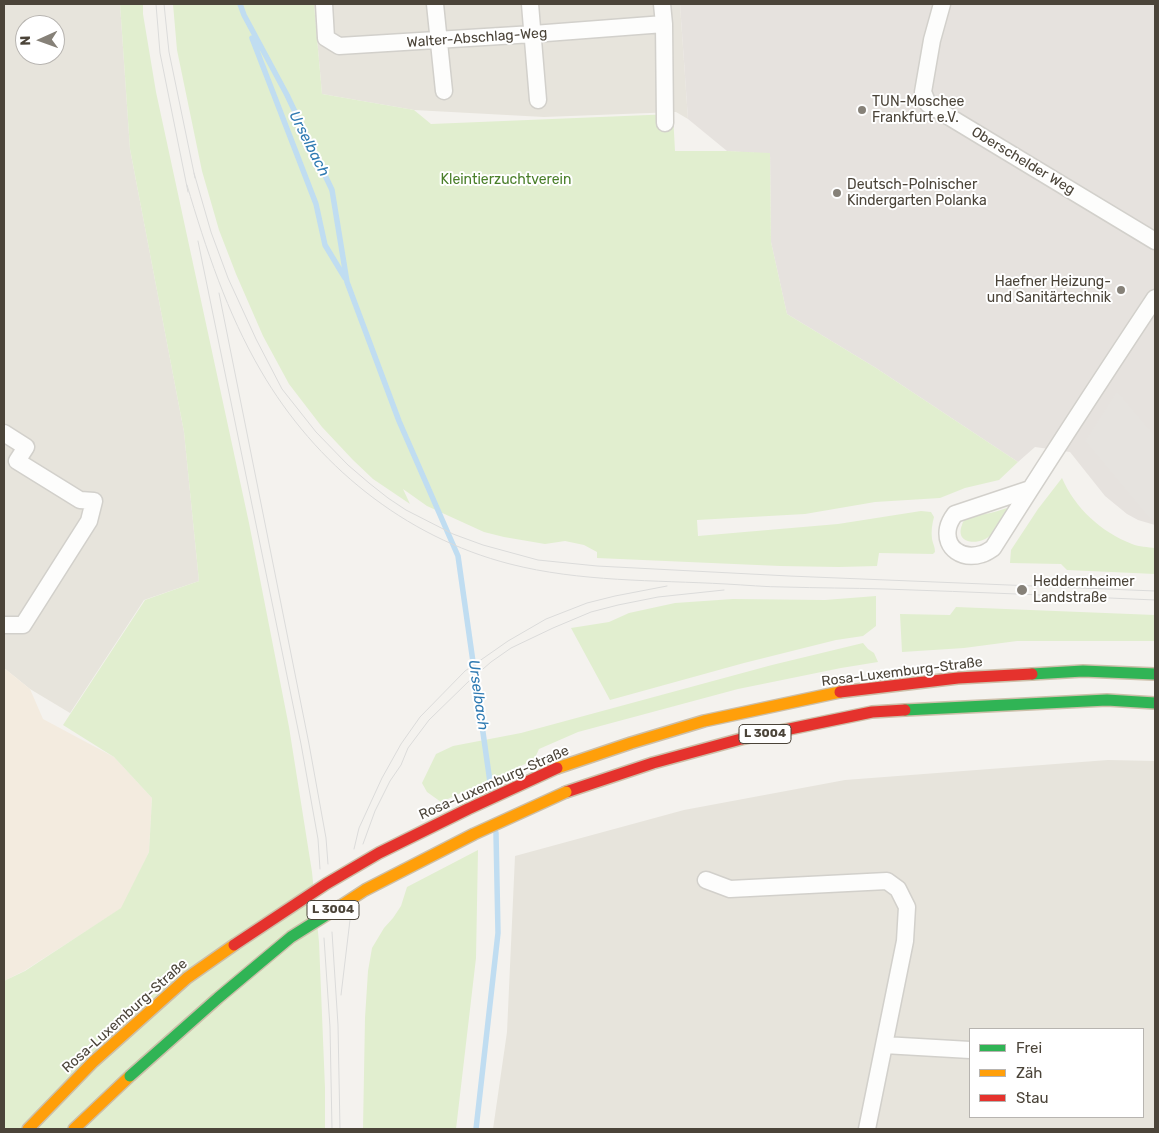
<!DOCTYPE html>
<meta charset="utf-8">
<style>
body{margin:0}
#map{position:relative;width:1159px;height:1133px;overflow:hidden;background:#f4f2ee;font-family:Rubik,sans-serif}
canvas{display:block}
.frame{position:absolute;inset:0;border:5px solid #4b4439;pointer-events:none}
.legend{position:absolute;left:969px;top:1028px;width:175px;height:90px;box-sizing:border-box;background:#fff;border:1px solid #b7b4b0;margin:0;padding:6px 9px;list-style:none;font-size:15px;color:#4b4439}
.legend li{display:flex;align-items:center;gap:10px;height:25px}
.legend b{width:25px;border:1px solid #b7b4b0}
.north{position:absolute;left:15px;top:15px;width:50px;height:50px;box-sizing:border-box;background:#fff;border:1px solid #b7b4b0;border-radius:50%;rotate:268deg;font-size:14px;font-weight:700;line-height:20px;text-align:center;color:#4b4439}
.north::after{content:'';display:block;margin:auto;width:18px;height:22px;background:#868178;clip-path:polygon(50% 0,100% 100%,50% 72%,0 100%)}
</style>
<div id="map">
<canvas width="1159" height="1133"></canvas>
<div class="frame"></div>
<ul class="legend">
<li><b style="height:6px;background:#30b455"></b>Frei</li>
<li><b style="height:6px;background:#ff9f0a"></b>Zäh</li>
<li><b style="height:6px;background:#e5322d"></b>Stau</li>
</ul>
<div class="north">N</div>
</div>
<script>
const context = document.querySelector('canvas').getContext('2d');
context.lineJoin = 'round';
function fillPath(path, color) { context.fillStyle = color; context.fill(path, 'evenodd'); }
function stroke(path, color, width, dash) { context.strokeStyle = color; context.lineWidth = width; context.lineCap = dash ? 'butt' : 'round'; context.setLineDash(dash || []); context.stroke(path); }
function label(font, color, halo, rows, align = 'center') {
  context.font = font + ' Rubik,sans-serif'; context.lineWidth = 4; context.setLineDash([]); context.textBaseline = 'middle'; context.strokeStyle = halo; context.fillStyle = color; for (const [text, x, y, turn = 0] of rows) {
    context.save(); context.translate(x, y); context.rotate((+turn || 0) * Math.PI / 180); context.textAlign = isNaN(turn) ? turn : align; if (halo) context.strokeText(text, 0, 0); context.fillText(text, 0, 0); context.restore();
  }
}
fillPath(new Path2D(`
 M4 4H120L130 149 184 432 199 581 144 600 70 713 30 689 4 668ZM25 25H55V55H25Z
 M314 4H680L688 119 676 112 544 117 414 110 322 94Z
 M1108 760 1155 761V1129H493L507 1032 515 856 684 810 845 780ZM970 1029H1143V1117H970Z`), '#e7e4dc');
fillPath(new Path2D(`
 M4 668 30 689 43 719 114 757 152 798 149 852 122 908 24 971 4 981Z`), '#f3ebdf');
fillPath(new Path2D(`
 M680 4H1155V525L1138 520 1127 514 1105 496 1070 452 1035 447 1018 462 876 368 787 314 771 242 770 154 727 151 688 119Z`), '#e6e2de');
fillPath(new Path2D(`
 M120 4H143V14L156 92 249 523 289 727 312 872 319 942 325 1088V1129H4V981L25 971 121 908 149 852 152 798 114 757 63 725 145 600 199 581 184 432 130 149Z
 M173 4H314L322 94 414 110 431 124 673 114 675 151H727L770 153 771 242 787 314 876 368 1018 462 999 480 965 488 940 498 875 502 805 514 697 520 698 536 838 524 921 511 931 512 934 517C932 524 931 532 932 539 933 544 935 547 935 552L933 554 879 553 877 566 839 567 780 566 597 558V552L584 545 565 541 545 544 504 537 484 532 427 506 403 489 410 504 373 479 353 460 322 427 289 384 263 336 236 274 219 230 202 171 177 50Z
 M1062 478C1075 508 1101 532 1132 544 1139 547 1148 547 1155 548V574L1067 570 1061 564 1010 563 1011 550 1038 509Z
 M1007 508 1009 509C1004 517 999 527 992 534 981 546 954 545 962 525 963 521 966 517 969 516 973 514 980 515 985 514 992 513 1000 510 1007 508Z
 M876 596V626L863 636 836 640 744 663 610 700 571 628 609 622 629 613 675 603 733 599 825 600Z
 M956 607 1155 615V641H1017L964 648 902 652 900 614 950 615Z
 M863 643 868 649 874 653 878 662 841 668 738 689 578 732 539 749 534 760 441 802 427 792 422 783 436 754 453 746 521 733 772 665Z
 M478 850 476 958 456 1129H363L365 1018 368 971 372 948 384 928 393 918 401 906 407 887Z`), '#e1eecf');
fillPath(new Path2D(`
 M1117 391 1155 436V518L1150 519 1085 441Z`), '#e6e3df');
stroke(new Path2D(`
 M240 4 244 15 287 95 332 190 347 282 399 421 458 556 491 789
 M252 38 316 204 325 245 345 278
 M476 1129 498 933 496 833`), '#c0ddf1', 5.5);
const street = new Path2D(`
 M324 4 326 38 339 46 533 34 664 24
 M435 4 444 91
 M530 4 538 100
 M662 4 664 24 665 123
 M942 4 932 40 923 92 928 104 1155 241
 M4 433 26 447 17 461 80 500 94 501 89 521 23 625H4
 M1030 489 955 514C952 518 949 523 948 528 944 549 963 560 982 554 986 553 990 550 993 548 1046 464 1100 381 1155 298
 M706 880 730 889 887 881 898 889 907 907 905 941 867 1129
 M884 1045 970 1050`);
const fast = new Path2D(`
 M1032 674 1083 671 1155 674
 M905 710 1107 700 1155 703`);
const slow = new Path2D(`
 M557 768 631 743 704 721 840 692
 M28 1129 93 1062 187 978 234 945
 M74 1129 130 1076`);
const jam = new Path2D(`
 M840 692 958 678 1032 674
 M566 792 653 763 741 739 872 712 905 710`);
stroke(street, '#d2d0cb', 19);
stroke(fast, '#ccbfa9', 14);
stroke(slow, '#ccbfa9', 14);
stroke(jam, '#ccbfa9', 14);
stroke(street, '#fdfdfc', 16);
stroke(fast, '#30b455', 11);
stroke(slow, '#ff9f0a', 11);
stroke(jam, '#e5322d', 11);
stroke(new Path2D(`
 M156 4 160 53 188 192
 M164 4 169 52 195 178
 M194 173 211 232 228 278 256 339 282 389 316 432 348 465 369 483 388 498 406 510 453 534 483 545 538 560 597 566 789 576 1155 591
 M187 185C206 249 227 313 261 371 315 464 404 537 510 564 580 582 654 580 726 584 746 585 765 587 785 587 818 588 851 588 885 589 975 592 1065 596 1155 600
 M198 241 301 744 318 839 320 869
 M219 293 309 744 326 838 328 864
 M363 844 375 811 390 781 401 765 408 748 429 720 468 682 491 662 511 648 553 628 591 612 618 605 658 597 724 590
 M354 849 359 828 382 778 401 744 420 717 465 671 508 641 546 619 587 603 615 596 667 586
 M332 932 338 1025 340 1129
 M324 938 330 1027 332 1129
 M341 995 350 920`), '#dbdbda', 1);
const fastBridge = new Path2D(`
 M130 1076 218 998 291 937 342 905`);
const slowBridge = new Path2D(`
 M342 905 365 890 474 834 566 792`);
const jamBridge = new Path2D(`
 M234 945 326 884 379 853 468 809 557 768`);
stroke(fastBridge, '#ccbfa9', 14, []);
stroke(slowBridge, '#ccbfa9', 14, []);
stroke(jamBridge, '#ccbfa9', 14, []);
stroke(fastBridge, '#30b455', 11);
stroke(slowBridge, '#ff9f0a', 11);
stroke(jamBridge, '#e5322d', 11);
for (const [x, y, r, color] of [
 [862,110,5,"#868178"],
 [837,193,5,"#868178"],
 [1121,290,5,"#868178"],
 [1022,590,6,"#868178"]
]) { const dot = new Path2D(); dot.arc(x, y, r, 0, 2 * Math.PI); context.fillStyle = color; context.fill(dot); stroke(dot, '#fff', 2); }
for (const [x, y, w] of [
 [765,734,52],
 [333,910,52]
]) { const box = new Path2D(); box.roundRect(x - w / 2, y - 9.5, w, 19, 4); context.fillStyle = '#fff'; context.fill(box); stroke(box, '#4b4439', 1); }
label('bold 12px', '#4b4439', null, [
 ["L 3004",765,734],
 ["L 3004",333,910]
]);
label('14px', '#4b4439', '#fff', [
 ["Walter-Abschlag-Weg",477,38,-4],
 ["Oberschelder Weg",1023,161,31],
 ["Rosa-Luxemburg-Straße",902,672,-7],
 ["Rosa-Luxemburg-Straße",494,783,-24],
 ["Rosa-Luxemburg-Straße",125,1016,-42]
]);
label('14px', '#4b4439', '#fff', [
 ["TUN-Moschee",872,102],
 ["Frankfurt e.V.",872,118],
 ["Deutsch-Polnischer",847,185],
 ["Kindergarten Polanka",847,201],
 ["Haefner Heizung-",1111,282,"right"],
 ["und Sanitärtechnik",1111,298,"right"],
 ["Heddernheimer",1033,582],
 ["Landstraße",1033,598]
], 'left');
label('14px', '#4a7f2a', '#fff', [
 ["Kleintierzuchtverein",506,180]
]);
label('italic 15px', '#2e7ab2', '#fff', [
 ["Urselbach",309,144,63],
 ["Urselbach",478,695,82]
]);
</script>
